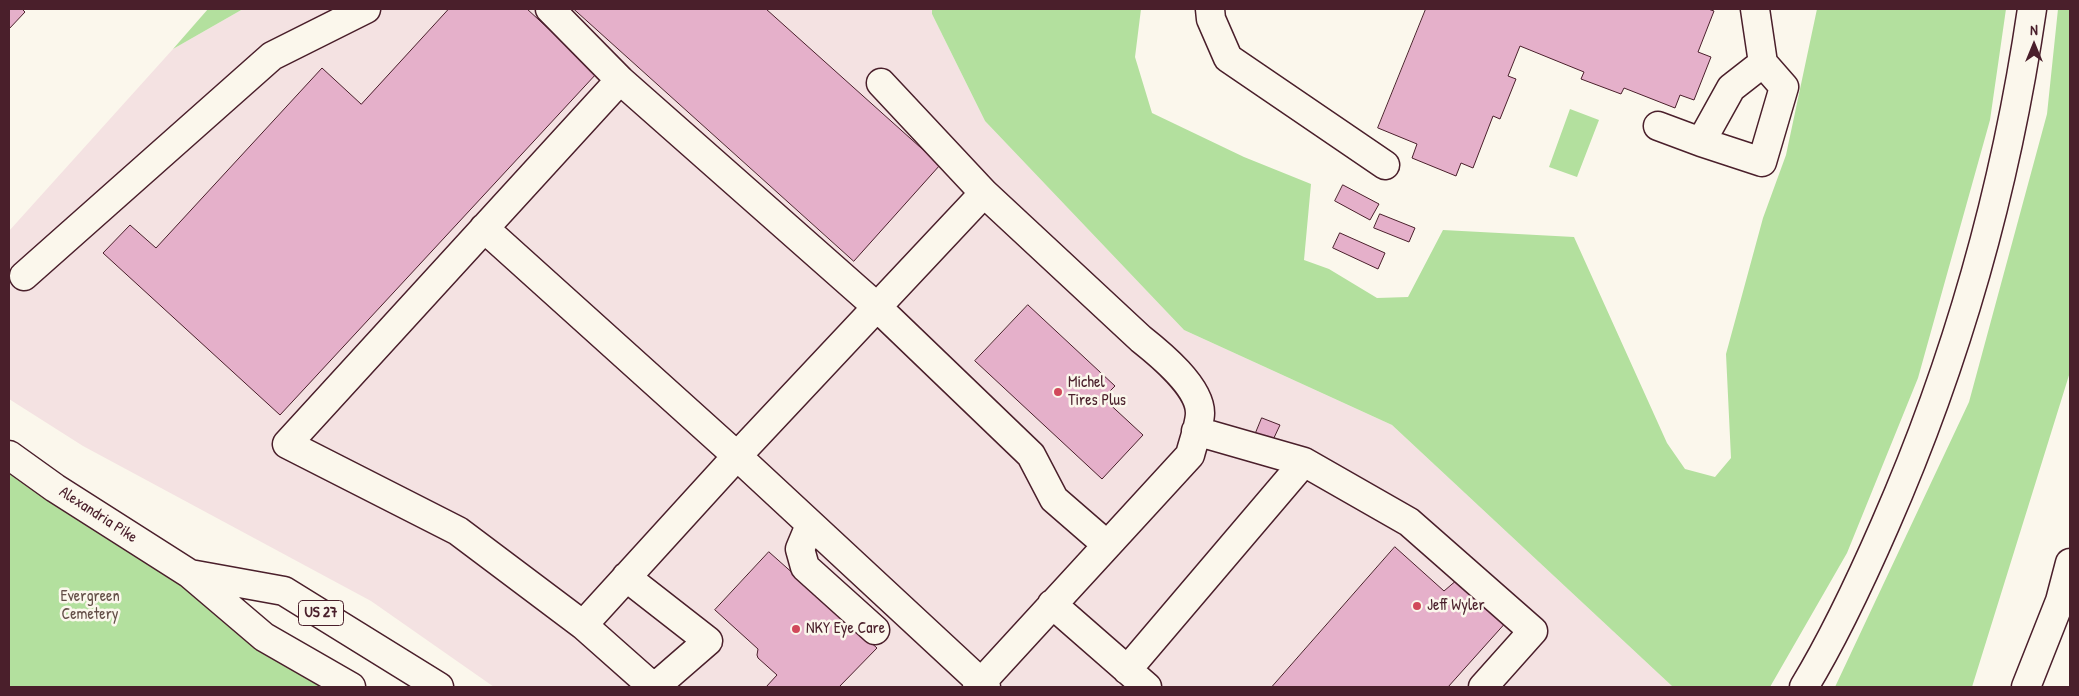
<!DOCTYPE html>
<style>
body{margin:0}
#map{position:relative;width:2079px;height:696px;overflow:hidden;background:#fbf7ec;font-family:"Patrick Hand",sans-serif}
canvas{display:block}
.frame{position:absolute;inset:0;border:10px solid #4a1f2b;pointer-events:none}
.north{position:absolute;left:2009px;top:20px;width:50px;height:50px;-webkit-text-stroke:4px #fbf7ec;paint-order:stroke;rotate:0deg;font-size:14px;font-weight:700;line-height:20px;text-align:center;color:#4a1f2b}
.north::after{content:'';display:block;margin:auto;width:18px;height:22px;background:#4a1f2b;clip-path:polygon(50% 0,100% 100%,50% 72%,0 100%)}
</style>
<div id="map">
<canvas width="2079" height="696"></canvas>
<div class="frame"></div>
<div class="north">N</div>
</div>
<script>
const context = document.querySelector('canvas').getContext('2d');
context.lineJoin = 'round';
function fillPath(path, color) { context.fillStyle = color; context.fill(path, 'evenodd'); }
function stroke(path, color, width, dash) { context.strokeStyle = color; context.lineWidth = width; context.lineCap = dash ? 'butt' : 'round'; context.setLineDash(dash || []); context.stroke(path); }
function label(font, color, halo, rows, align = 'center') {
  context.font = font + ' "Patrick Hand",sans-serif'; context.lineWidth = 5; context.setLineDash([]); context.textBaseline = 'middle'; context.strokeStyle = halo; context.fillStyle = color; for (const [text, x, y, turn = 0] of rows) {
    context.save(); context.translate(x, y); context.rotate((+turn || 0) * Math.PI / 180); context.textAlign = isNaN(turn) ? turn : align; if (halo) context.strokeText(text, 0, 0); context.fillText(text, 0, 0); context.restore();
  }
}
fillPath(new Path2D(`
 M243 9H932V14L985 121 1184 330 1392 425 1673 687H494L371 601 83 446 9 399V231L173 49Z`), '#f4e2e2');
fillPath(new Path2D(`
 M208 9H243L173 49Z
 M932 9H1141L1135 57 1152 113 1244 157 1311 184 1304 260 1329 269 1377 298 1408 297 1443 230 1574 237 1667 443 1685 469 1715 477 1731 458 1726 354 1763 218 1786 155 1817 9H2006L1990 120 1918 378 1847 553 1770 687H1673L1392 425 1184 330 985 121 932 14Z
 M2058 9H2070V372L1972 687H1835L1969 402 2047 114Z
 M1570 109 1599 120 1577 177 1549 167Z
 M9 455 351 687H9Z`), '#b3e09e');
const building = new Path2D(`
 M9 9H22L25 12 9 29Z
 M449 9H527L597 73 280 415 103 253 130 225 156 248 322 68 361 104Z
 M574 9H766L940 165 854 261Z
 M1426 9H1708L1714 11 1698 52 1711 57 1694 100 1680 95 1675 108 1624 88 1621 94 1581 79 1584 72 1520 46 1508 76 1516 79 1500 119 1493 116 1473 168 1461 163 1456 176 1412 158 1417 144 1378 128Z
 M1343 185 1379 204 1370 220 1335 201Z
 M1380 214 1415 228 1409 242 1374 228Z
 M1340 233 1385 253 1378 269 1333 248Z
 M1028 305 1115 386 1103 398 1143 435 1102 479 975 361Z
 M1262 418 1280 425 1272 442 1255 435Z
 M1395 547 1444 591 1458 579 1508 620 1448 687H1272Z
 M769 552 877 648 839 687H766L777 675 758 658 757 655 758 649 715 610Z`);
fillPath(building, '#e5b0ca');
stroke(building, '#4a1f2b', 1);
const minor = new Path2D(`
 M550 9 620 80
 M1210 9 1211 19 1228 58 1385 165
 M1755 9 1763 63 1784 87 1762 162 1701 142 1731 88 1763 63
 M881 83 984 193
 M1658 126 1701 142
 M484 228 737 456 986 687
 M24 276 272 56 366 9
 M1304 462 1409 522 1533 631 1483 687
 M810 525 800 549 805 567 875 630
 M626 577 708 641 655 687
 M1052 604 1147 687
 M583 625 737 456 984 193 1141 339C1160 354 1200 387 1200 413 1200 424 1193 443 1190 455L977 687
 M1127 670 1304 462 1196 431
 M653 687 583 625 458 531 287 444 620 80 877 307 1031 455 1054 499 1107 545`);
const major = new Path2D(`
 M9 455 55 488 190 574 264 637 351 687
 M190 574 284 591 439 687`);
const highway = new Path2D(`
 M1804 687C1835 636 1861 580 1885 525 1958 359 2006 187 2032 9
 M2026 687 2060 601 2070 563`);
stroke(minor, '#4a1f2b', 31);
stroke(major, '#4a1f2b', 31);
stroke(highway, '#4a1f2b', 31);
stroke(minor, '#fbf7ec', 28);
stroke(major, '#fbf7ec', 28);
stroke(highway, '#fbf7ec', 28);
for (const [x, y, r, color] of [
 [1058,392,5,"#d1495b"],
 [1417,606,5,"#d1495b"],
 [796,629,5,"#d1495b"]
]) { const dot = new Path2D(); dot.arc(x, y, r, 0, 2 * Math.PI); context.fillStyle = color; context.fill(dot); stroke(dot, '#fbf7ec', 2); }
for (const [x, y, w] of [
 [321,613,45]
]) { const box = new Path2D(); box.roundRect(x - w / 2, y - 12.5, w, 25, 4); context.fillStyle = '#fbf7ec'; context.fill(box); stroke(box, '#4a1f2b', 1); }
label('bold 15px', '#4a1f2b', null, [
 ["US 27",321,613]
]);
label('16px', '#4a1f2b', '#fbf7ec', [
 ["Michel",1068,383],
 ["Tires Plus",1068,401],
 ["Jeff Wyler",1427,606],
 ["NKY Eye Care",806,629]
], 'left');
label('16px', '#4a1f2b', '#fbf7ec', [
 ["Alexandria Pike",98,515,33]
]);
label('16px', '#644f48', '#fbf7ec', [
 ["Evergreen",90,597],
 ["Cemetery",90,615]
]);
</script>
